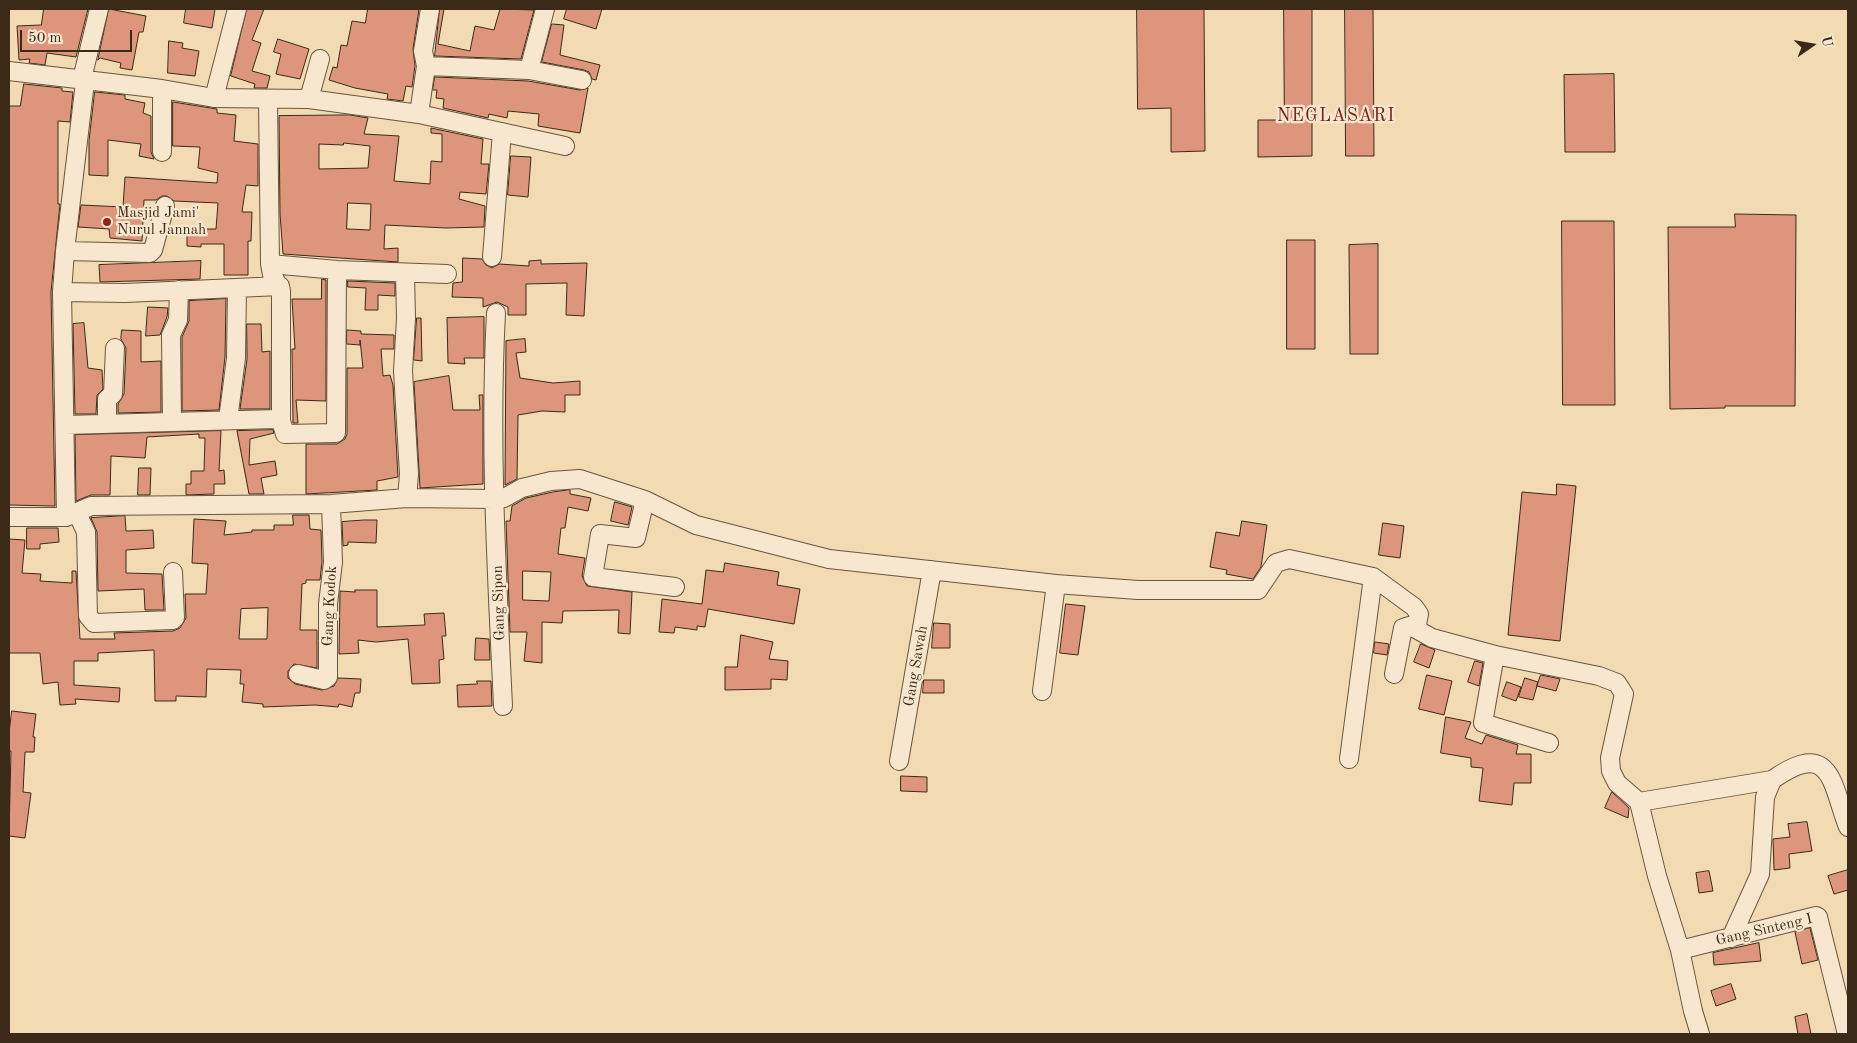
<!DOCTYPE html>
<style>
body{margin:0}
#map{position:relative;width:1857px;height:1043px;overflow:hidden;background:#f2dab3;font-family:"Old Standard TT",serif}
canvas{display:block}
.frame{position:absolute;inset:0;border:10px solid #3a2a17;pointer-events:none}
.north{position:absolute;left:1787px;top:20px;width:50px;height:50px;-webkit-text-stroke:4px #f7e7ce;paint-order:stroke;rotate:77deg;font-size:14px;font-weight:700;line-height:20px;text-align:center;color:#3a2a17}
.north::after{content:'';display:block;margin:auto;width:18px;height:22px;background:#3a2a17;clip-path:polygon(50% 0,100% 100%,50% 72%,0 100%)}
.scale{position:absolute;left:20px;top:30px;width:112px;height:22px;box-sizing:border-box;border:2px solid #3a2a17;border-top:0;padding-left:6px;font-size:15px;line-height:18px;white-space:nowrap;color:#3a2a17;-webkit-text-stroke:4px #f7e7ce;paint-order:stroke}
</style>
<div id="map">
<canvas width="1857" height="1043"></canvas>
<div class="frame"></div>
<div class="north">U</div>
<div class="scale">50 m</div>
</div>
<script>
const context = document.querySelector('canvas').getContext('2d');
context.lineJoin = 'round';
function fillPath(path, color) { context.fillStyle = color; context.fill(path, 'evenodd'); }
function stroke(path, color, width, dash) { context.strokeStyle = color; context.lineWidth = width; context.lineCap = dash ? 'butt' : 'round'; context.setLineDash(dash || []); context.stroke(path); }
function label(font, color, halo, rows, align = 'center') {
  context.font = font + ' "Old Standard TT",serif'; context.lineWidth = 4.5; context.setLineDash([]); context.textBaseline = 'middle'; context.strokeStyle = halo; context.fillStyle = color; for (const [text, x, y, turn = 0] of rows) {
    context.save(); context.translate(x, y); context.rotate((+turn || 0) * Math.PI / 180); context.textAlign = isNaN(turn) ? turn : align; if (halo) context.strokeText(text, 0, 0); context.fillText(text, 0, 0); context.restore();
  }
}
const building = new Path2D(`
 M44 9H88L76 57 47 53 45 65 29 63 30 59 19 60 17 26 41 25Z
 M109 9 146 16 143 32H139L132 70 120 68 121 63 100 58 98 60Z
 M186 9H215L212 28 184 23Z
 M247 9H264L252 40 261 43 252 71 270 76 267 88H254L255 84 231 76Z
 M368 9H419L413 49 415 66 412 87 406 86 403 101 387 99 388 94 355 88 329 80 333 67 337 68 341 45 347 46 352 21 365 23Z
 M440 9H444L438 44 470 51 475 26 494 30 500 9 534 10 521 59 435 56Z
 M567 9H602L596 29 564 19Z
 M1137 9H1204L1205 151 1171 152V108L1138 109Z
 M1284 9H1312V156L1258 157V120H1284Z
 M1345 9H1373L1374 156H1346Z
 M552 24 564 25 560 55 600 65 596 80 592 79 589 72 584 70 542 62Z
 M278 39 309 49 300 79 276 74 281 54 274 52Z
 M169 41 183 43 182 48 199 51 195 76 168 73Z
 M1614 74 1615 152H1565L1564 75Z
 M435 77 528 81 580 90 588 88 580 133 538 126 539 114 508 111 507 118 489 114 488 118 443 108 444 99 436 98 437 90H433Z
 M24 84 62 88V91L73 92 70 122 58 121V204H60L51 292 55 506 9 505V106H20Z
 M95 92 125 95V99L145 103 143 113 151 116V152L154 159 139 156 141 144 108 140V176L89 175V141Z
 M173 102 217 109V113L236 115 234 141 258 144V186L246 185 242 212H252L251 241H248V275H224V244H201V247L187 246V229H216L218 203 174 201 167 196H162L156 200H144L142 241 110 238 109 229 78 227 81 205 123 207 125 177 217 183 218 173 198 168 200 147 173 146Z
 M350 115 368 118 364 134 399 136 394 181 430 184 431 161 442 162V134L431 133V128L483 139 481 164H489L486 194 460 192 459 199 485 206 484 227 446 228 385 225 384 249 398 248V262L283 254 280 214 279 116ZM344 143 370 146 368 168 319 169V144L343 145ZM348 203 371 204 370 230 347 229Z
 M511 156 531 157 528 197 508 195Z
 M1735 214 1796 215 1795 406H1725V408L1670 409 1668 227H1735Z
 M1562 221H1614L1615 405H1563Z
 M1287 240H1315V349H1287Z
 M1378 244V354H1350L1349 245Z
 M463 258 482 259 486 265 492 268 499 264 529 266V261L541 260V264L587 263 584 316 566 315 567 283 526 284V315H508V307L497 302 483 307V298L452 297 453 283 462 282Z
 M201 261 200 279 100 282 99 265Z
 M322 279 326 280V401L296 400 298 423H293L292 349H295L292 299H321Z
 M348 281 395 283V296L378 295V310H365L366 288 348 287Z
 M226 299 225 357 219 410 182 411V337L189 321V301Z
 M148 307 168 308 167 317 160 335 146 336Z
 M484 317V358H464L465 364 448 363 447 318Z
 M417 318H421L422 361 414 360Z
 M84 323 88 368 102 370 103 389 97 395 96 414H75L73 324Z
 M247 324H261L262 352 270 351V409H240L247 359Z
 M122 330 141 331V362L161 361V412L118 413V404L124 394 126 348 121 339Z
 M347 330 361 331V334L394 335V349H381L383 376 390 375 393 385 398 477 377 481V490L306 494V444H337L345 439 347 434V368H363L360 340V345L347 344Z
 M525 339 526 352 516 353 520 378 553 383 580 381V395H565V412L542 411 518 415 517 479 505 485 506 341Z
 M449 376 453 410H480L479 395H483V484L420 488 414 382Z
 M273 430 274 433 250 439 249 465 275 461 277 475 261 478 264 494H249L237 431Z
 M221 431 219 471 224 470 225 484H214V494L186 495V484H191V471H204L205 438H199V434L147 437 145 458 111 456 110 495H91L76 501 75 435Z
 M139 468H151L150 495H138Z
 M1557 484 1576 486 1560 641 1508 635 1522 492 1556 495Z
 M570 490V494L591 498 588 511 568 507 565 528H561L558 554 585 558 582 576 587 586 632 592 630 634 618 633 619 610 563 611 562 623 542 622V663L524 661 527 632H510L506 521H510L512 506 526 498 553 492ZM523 571 551 572 549 601 523 600Z
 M615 502 632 507 628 525 611 521Z
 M293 515H309L310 529 321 530 322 562 320 580H306V583L302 584 300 630H317V668L294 664 288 671V678L295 684 322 690 334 686 338 678 361 679 360 693H355L352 707 339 704 338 707 315 705 263 707V704L242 702 244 684H240L241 670 207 669 206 697 176 696V701H155L154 650 98 653V661H74V685L120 688 119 702 75 699 76 704 60 705 58 682 43 684 40 653H9V539L25 540 22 573 41 574 40 581 72 583V571H76L80 639H115L114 633 173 631 180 628 186 618 185 594H206L208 564 192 563 194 519 226 521 224 535 252 532V530H274V525H293ZM268 608 267 639H239L241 609Z
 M125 516 126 531 153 530 154 548 126 550V573L162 574 164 610H145L144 589 98 591 97 532 91 518Z
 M364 520H377L376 543 348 542V545L343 546 342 522Z
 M1242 521 1267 525 1261 567 1253 579 1226 574 1227 570 1210 567 1216 532 1239 536Z
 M1383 523 1404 526 1400 558 1379 555Z
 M27 528H58L59 542 40 544V549H27Z
 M725 563 779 572 777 585 800 589 794 624 708 609 705 627 697 626V630L675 627 674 633 659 632 662 599 702 604 706 570 723 572Z
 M355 590H377V627L425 625 424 614 444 613 446 636H442L444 659 439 660 440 683 412 684 408 639 376 642 358 640 359 653 339 654 340 591 355 592Z
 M1066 604 1085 606 1078 655 1060 653Z
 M934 623 950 624V648H932Z
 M741 635 773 642 769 659 788 661 787 680 771 679V689L725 690V667H737Z
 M476 638 489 639 490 660H475Z
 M1375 642 1389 644 1387 655 1374 653Z
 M1421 644 1435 650 1429 668 1414 662Z
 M1475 661 1483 663 1479 686 1468 682Z
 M1427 675 1452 681 1444 715 1419 709Z
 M1541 675 1560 679 1556 691 1537 686Z
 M1525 678 1538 682 1533 700 1519 697Z
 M924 680H944V693H923Z
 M477 681H491L492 706 458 707 457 685 477 684Z
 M1507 682 1521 687 1516 701 1502 696Z
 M12 711 36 714 33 737H35L34 752H25L23 792 31 793 25 838 9 836 11 751H9V734Z
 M1446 717 1471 722 1465 738 1482 744 1486 735 1518 745 1516 754H1531V783H1514L1512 805 1479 801 1483 768 1471 767V758L1441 753Z
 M901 776 927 777V792L901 791Z
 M1612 792 1629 808 1628 818 1605 808Z
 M1807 822 1812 851 1789 854 1790 868 1774 870 1773 839 1790 837 1788 824Z
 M1848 870V890L1834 894 1828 876Z
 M1709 871 1713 891 1699 893 1696 873Z
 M1810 928 1818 960 1802 964 1795 932Z
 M1759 943 1761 961 1714 965 1713 953Z
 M1731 984 1736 999 1716 1006 1711 991Z
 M1807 1014 1811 1034H1798L1795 1017Z`);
fillPath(building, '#dd967c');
stroke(building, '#3a2a17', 1);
const minor = new Path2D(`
 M430 9 423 51 426 66 529 70 582 80
 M529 70 545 9
 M9 71 162 89 214 98 309 99 419 114 565 146
 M82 79 99 9
 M85 82 65 251 62 292 125 293 280 286
 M214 98 237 9
 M268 99 270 264 272 275 281 290V421
 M309 99 320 59
 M419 114 426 66
 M162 152V89
 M65 251 150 253 153 250 165 206
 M492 257 502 132
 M270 264 337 270 447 274
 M405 273 406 318 403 371 409 474 407 498
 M62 292 66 517
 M496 313C489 444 497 576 503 706
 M228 420 236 358 237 289
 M172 422 171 335 178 320 179 290
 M107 423V399L113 394 115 348
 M66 425 277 419 281 421 285 434 336 433 337 270
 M645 500 636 538 600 534 593 577 675 587
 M77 513 86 532 88 616 94 623 173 620 175 618 173 572
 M9 517H66L91 506 331 504 407 498 495 499 504 498 522 488 551 481 580 479 645 500 696 525 829 559 1056 584 1138 590H1258L1276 563 1289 559 1373 577 1414 607 1419 614 1416 629 1432 638 1495 655 1599 676 1617 683 1624 694 1610 758 1611 771 1617 783 1639 802 1657 876 1680 950 1693 1011 1700 1034
 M1495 655 1483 723 1549 743
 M298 674 324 680 328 677V604L333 562 331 504
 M1394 674 1403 628 1409 626 1416 629
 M1042 691 1056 584
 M1349 759 1373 577
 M899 761 932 570
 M1639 802 1772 780C1832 738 1831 783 1848 827
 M1731 938 1760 874 1765 797 1772 780
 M1680 950 1816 916 1818 917 1847 1034`);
stroke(minor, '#68563e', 20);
stroke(minor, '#f7e7ce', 18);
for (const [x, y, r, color] of [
 [107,222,5,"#8f2418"]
]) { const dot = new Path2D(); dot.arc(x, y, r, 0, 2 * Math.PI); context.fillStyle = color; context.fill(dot); stroke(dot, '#f7e7ce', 2); }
label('15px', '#3a2a17', '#f7e7ce', [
 ["Masjid Jami'",117,213],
 ["Nurul Jannah",117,230]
], 'left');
label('15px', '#3a2a17', '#f7e7ce', [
 ["Gang Sipon",499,603,-92],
 ["Gang Kodok",330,606,-87],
 ["Gang Sawah",916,666,-80],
 ["Gang Sinteng I",1764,930,-13]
]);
context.letterSpacing = '1px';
label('18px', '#7a1f14', '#f7e7ce', [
 ["NEGLASARI",1336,116]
]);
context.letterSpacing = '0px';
</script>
